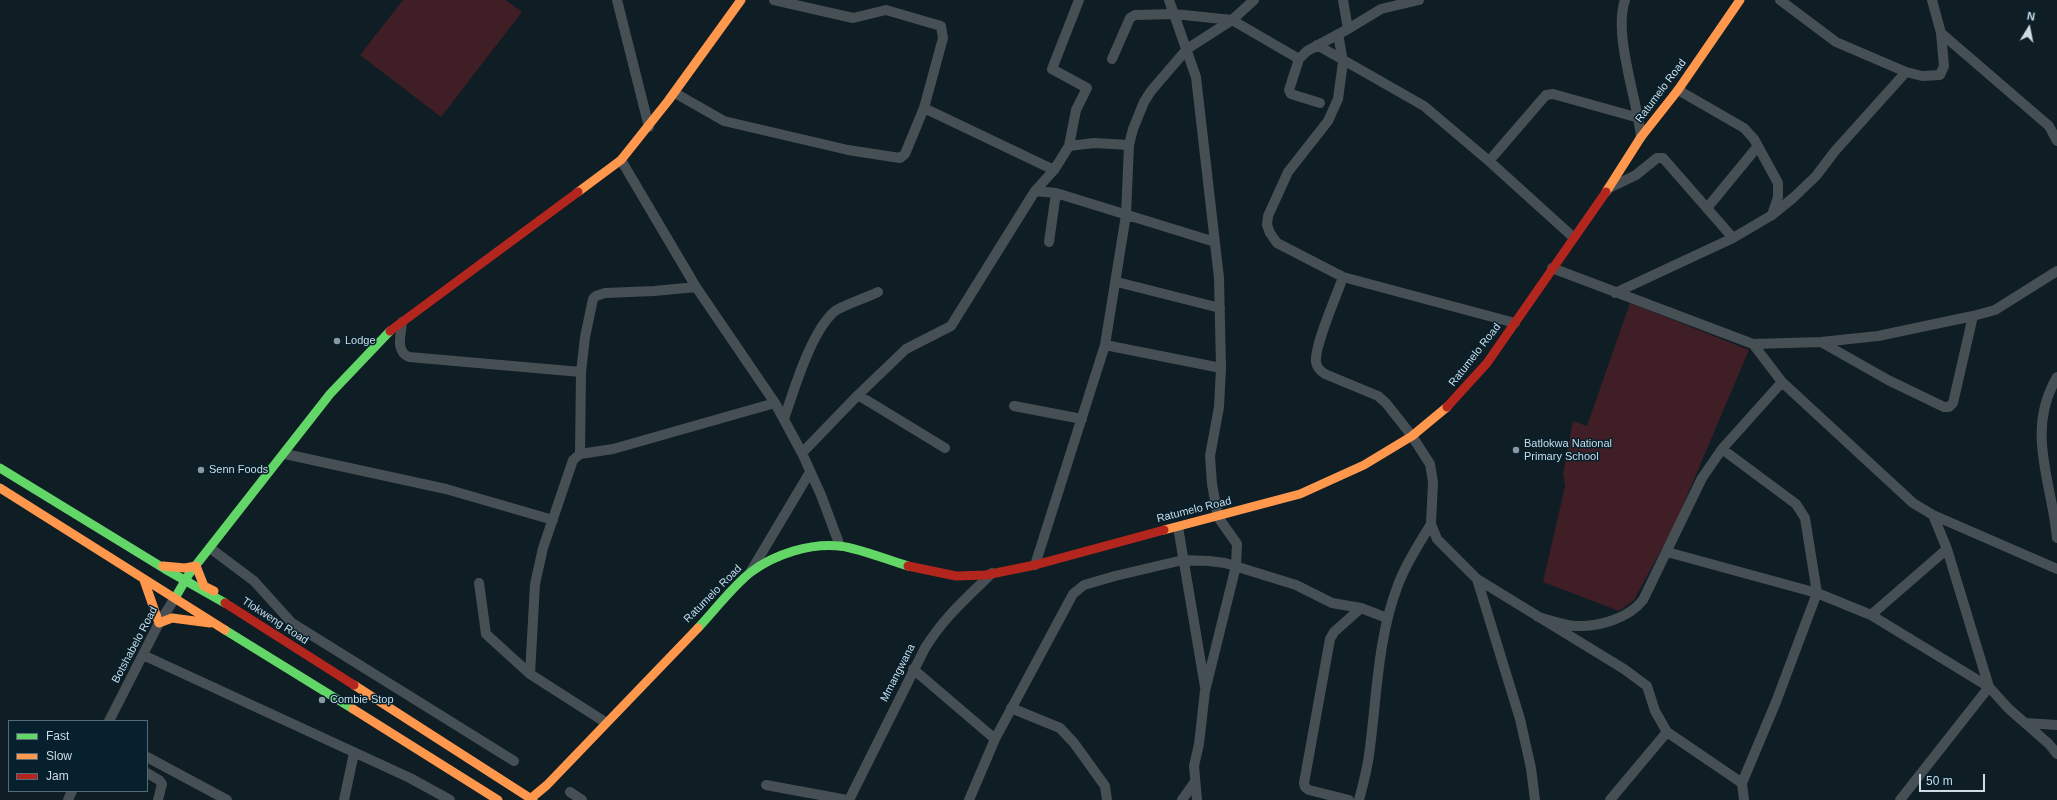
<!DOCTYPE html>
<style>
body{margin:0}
#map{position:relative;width:2057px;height:800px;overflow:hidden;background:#0f1d24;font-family:Arial,sans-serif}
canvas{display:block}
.legend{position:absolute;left:8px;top:720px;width:140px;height:72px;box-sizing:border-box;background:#06202d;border:1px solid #566b77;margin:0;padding:5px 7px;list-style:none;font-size:12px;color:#cddce5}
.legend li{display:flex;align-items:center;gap:8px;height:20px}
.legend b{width:20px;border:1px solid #566b77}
.north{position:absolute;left:2009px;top:8px;width:40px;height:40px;-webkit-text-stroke:3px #06202d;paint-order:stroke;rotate:10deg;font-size:11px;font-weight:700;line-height:16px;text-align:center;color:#cddce5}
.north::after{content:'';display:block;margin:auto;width:14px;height:18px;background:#cddce5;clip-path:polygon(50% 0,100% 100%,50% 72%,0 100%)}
.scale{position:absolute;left:1919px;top:774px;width:66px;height:18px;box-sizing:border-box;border:2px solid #cddce5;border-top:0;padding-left:5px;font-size:12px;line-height:14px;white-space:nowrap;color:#cddce5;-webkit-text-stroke:3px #06202d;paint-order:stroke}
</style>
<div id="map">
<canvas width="2057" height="800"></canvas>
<ul class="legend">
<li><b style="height:5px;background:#63d668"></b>Fast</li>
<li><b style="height:5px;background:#ff974d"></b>Slow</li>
<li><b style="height:5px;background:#b3261e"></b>Jam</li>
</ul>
<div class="north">N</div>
<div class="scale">50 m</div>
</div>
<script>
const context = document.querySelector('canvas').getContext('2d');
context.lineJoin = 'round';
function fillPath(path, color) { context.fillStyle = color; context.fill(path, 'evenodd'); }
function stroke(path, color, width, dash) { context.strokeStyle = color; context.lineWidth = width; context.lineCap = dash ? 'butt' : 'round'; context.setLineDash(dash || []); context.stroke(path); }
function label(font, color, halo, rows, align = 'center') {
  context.font = font + ' Arial,sans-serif'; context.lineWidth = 3; context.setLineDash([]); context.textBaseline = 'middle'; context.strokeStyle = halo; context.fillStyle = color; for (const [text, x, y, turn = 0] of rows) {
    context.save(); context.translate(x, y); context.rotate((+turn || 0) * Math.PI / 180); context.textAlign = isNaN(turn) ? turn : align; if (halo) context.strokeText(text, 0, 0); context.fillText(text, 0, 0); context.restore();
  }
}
fillPath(new Path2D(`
 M403 0H506L522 12 441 117 360 55Z
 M1630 303 1749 350 1675 524 1634 600 1619 611 1543 582 1565 486 1563 474 1573 421 1587 426Z`), '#3f1f25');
stroke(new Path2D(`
 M617 0 649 127
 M1169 0 1196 77 1219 278 1221 368 1219 407 1210 456 1212 484 1218 517 1237 544 1236 566 1205 691 1199 744 1194 766 1197 800
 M1343 0 1348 29
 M1625 0C1613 35 1637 98 1641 137
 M1780 0 1836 42 1906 72
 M1932 0 1941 33 2049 126 2057 141
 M1338 34 1343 62 1338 99 1328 121 1288 172 1268 216 1267 225 1270 233 1277 243 1343 277 1515 323
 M1317 45 1424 106 1489 161 1573 237
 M1112 59 1130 18 1135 15 1174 14 1232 20 1299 59 1307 51 1348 29 1381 9 1419 0
 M1299 59 1289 90 1291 94 1320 103
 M1678 90 1744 128 1754 139 1778 183V197L1772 215
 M675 93 724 121 848 150 900 158 905 154 924 108 943 38 941 26 886 10 853 18 774 0
 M924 108 1054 170
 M1069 146 1094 143 1129 145
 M621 160 696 287 775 403 802 453 821 495 840 546
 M1489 161 1546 95 1553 94 1639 118
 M1609 188 1636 175 1657 158H1663L1733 238
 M1035 191 1056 193 1215 242
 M1707 208 1758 146
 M1049 242 1056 193
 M1552 268 1753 344 1821 342 1878 336 1973 316 1995 310 2057 271
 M1343 277C1337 295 1314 346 1316 362 1317 368 1320 371 1325 374L1378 396 1386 403 1412 436 1430 464 1433 482 1431 524 1437 539 1477 579 1520 719 1531 768 1535 800
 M1117 282 1220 308
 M1615 293 1733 238 1772 215 1793 198 1816 176 1835 151 1906 72 1922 76 1940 75 1944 66 1941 33
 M402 322C401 335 395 351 409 357L581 372
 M1821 342 1888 380 1944 407H1949L1953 403 1973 316
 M1105 345 1221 368
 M2057 377C2025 431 2052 482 2057 538
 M1782 382 1913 503 1933 515 2057 569
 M858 395 945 448
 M1014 406 1082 419
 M784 419C794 390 811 331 835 311 842 306 868 297 878 292
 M1722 449 1796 504 1805 518 1817 593 1776 702 1742 783 1744 800
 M802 453 858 395 906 349 951 326 1035 191 1054 170 1069 146 1076 110 1087 88 1052 69 1079 0
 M285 454 446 489 553 520
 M580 454 581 372 585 337 593 299 596 296 605 293 654 291 696 287
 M1178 527 1205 687
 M210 548 254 581 292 623 514 761
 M1667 552 1817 593 1871 615 1989 687 2009 709 2049 744 2057 754
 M1035 565 1105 345 1126 215 1129 145 1133 129 1144 102 1151 91 1187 49 1232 20 1254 0
 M751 571 810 472
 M1477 579 1624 669 1647 686 1655 711 1667 732 1742 783
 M479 583 486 634 530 674
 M1871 615 1947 549
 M1538 617C1550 620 1563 625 1575 626 1598 627 1628 619 1643 600L1702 478 1722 449 1782 382 1753 344
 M143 655 410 778 450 800
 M913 669 995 739
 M1011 708 1060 728 1074 743 1105 786 1107 800
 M109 721 159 623 175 598
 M605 722 530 674 535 584 543 548 573 460 580 454 613 449 775 403
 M2026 723 2057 725
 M147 757 227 800
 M147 773 159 780 162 784 158 800
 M766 785 847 800
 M570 792 582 800
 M68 800 72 791
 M344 800 354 753
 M849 800 925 648C945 616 966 599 992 573
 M969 800 995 739 1073 594 1084 585 1115 576 1183 560 1209 561 1225 563 1296 585 1332 603 1361 608 1387 618
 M1182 800 1194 783
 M1349 800 1309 790 1305 787 1304 783 1330 639 1334 632 1361 608
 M1359 800C1363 785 1367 770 1369 755 1377 699 1377 639 1398 585 1406 563 1419 544 1431 524
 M1610 800 1667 732
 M1900 800 1989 687 1947 549 1933 515`), '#464f54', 10);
stroke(new Path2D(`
 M0 468 165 569 225 603
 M175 598 189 574 330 394 390 331
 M698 628C714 611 733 586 751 572 775 554 810 543 840 546 862 549 887 560 908 566
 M225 630 353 709`), '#63d668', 9);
stroke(new Path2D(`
 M578 192 621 160 668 101 741 0
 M1606 192 1641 137 1678 90 1740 0
 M0 488 225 630
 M1164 530 1300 494 1364 465 1412 436 1447 407
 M163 566 185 568 196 566 204 586 214 591
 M144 580 159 623 172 618 210 623
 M354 685 533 800
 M353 709 498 800
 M529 800 547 785 698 628`), '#ff974d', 9);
stroke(new Path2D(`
 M390 331 578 192
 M1447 407 1487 363 1606 192
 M908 566 956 576 986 575 1035 565 1164 530
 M225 603 354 685`), '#b3261e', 9);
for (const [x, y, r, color] of [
 [337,341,4,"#8a99a1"],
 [1516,450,4,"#8a99a1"],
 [201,470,4,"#8a99a1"],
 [322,700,4,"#8a99a1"]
]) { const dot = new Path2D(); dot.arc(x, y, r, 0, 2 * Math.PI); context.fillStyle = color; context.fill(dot); stroke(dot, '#06202d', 1.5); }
label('11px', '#cddce5', '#06202d', [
 ["Ratumelo Road",1661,91,-53],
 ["Ratumelo Road",1475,355,-52],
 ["Ratumelo Road",1194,510,-14],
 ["Ratumelo Road",713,594,-45],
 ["Tlokweng Road",275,621,33],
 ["Botshabelo Road",135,645,-62],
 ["Mmangwana",898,673,-63]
]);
label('11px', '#cddce5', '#06202d', [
 ["Lodge",345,341],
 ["Batlokwa National",1524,444],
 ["Primary School",1524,457],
 ["Senn Foods",209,470],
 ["Combie Stop",330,700]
], 'left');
</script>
